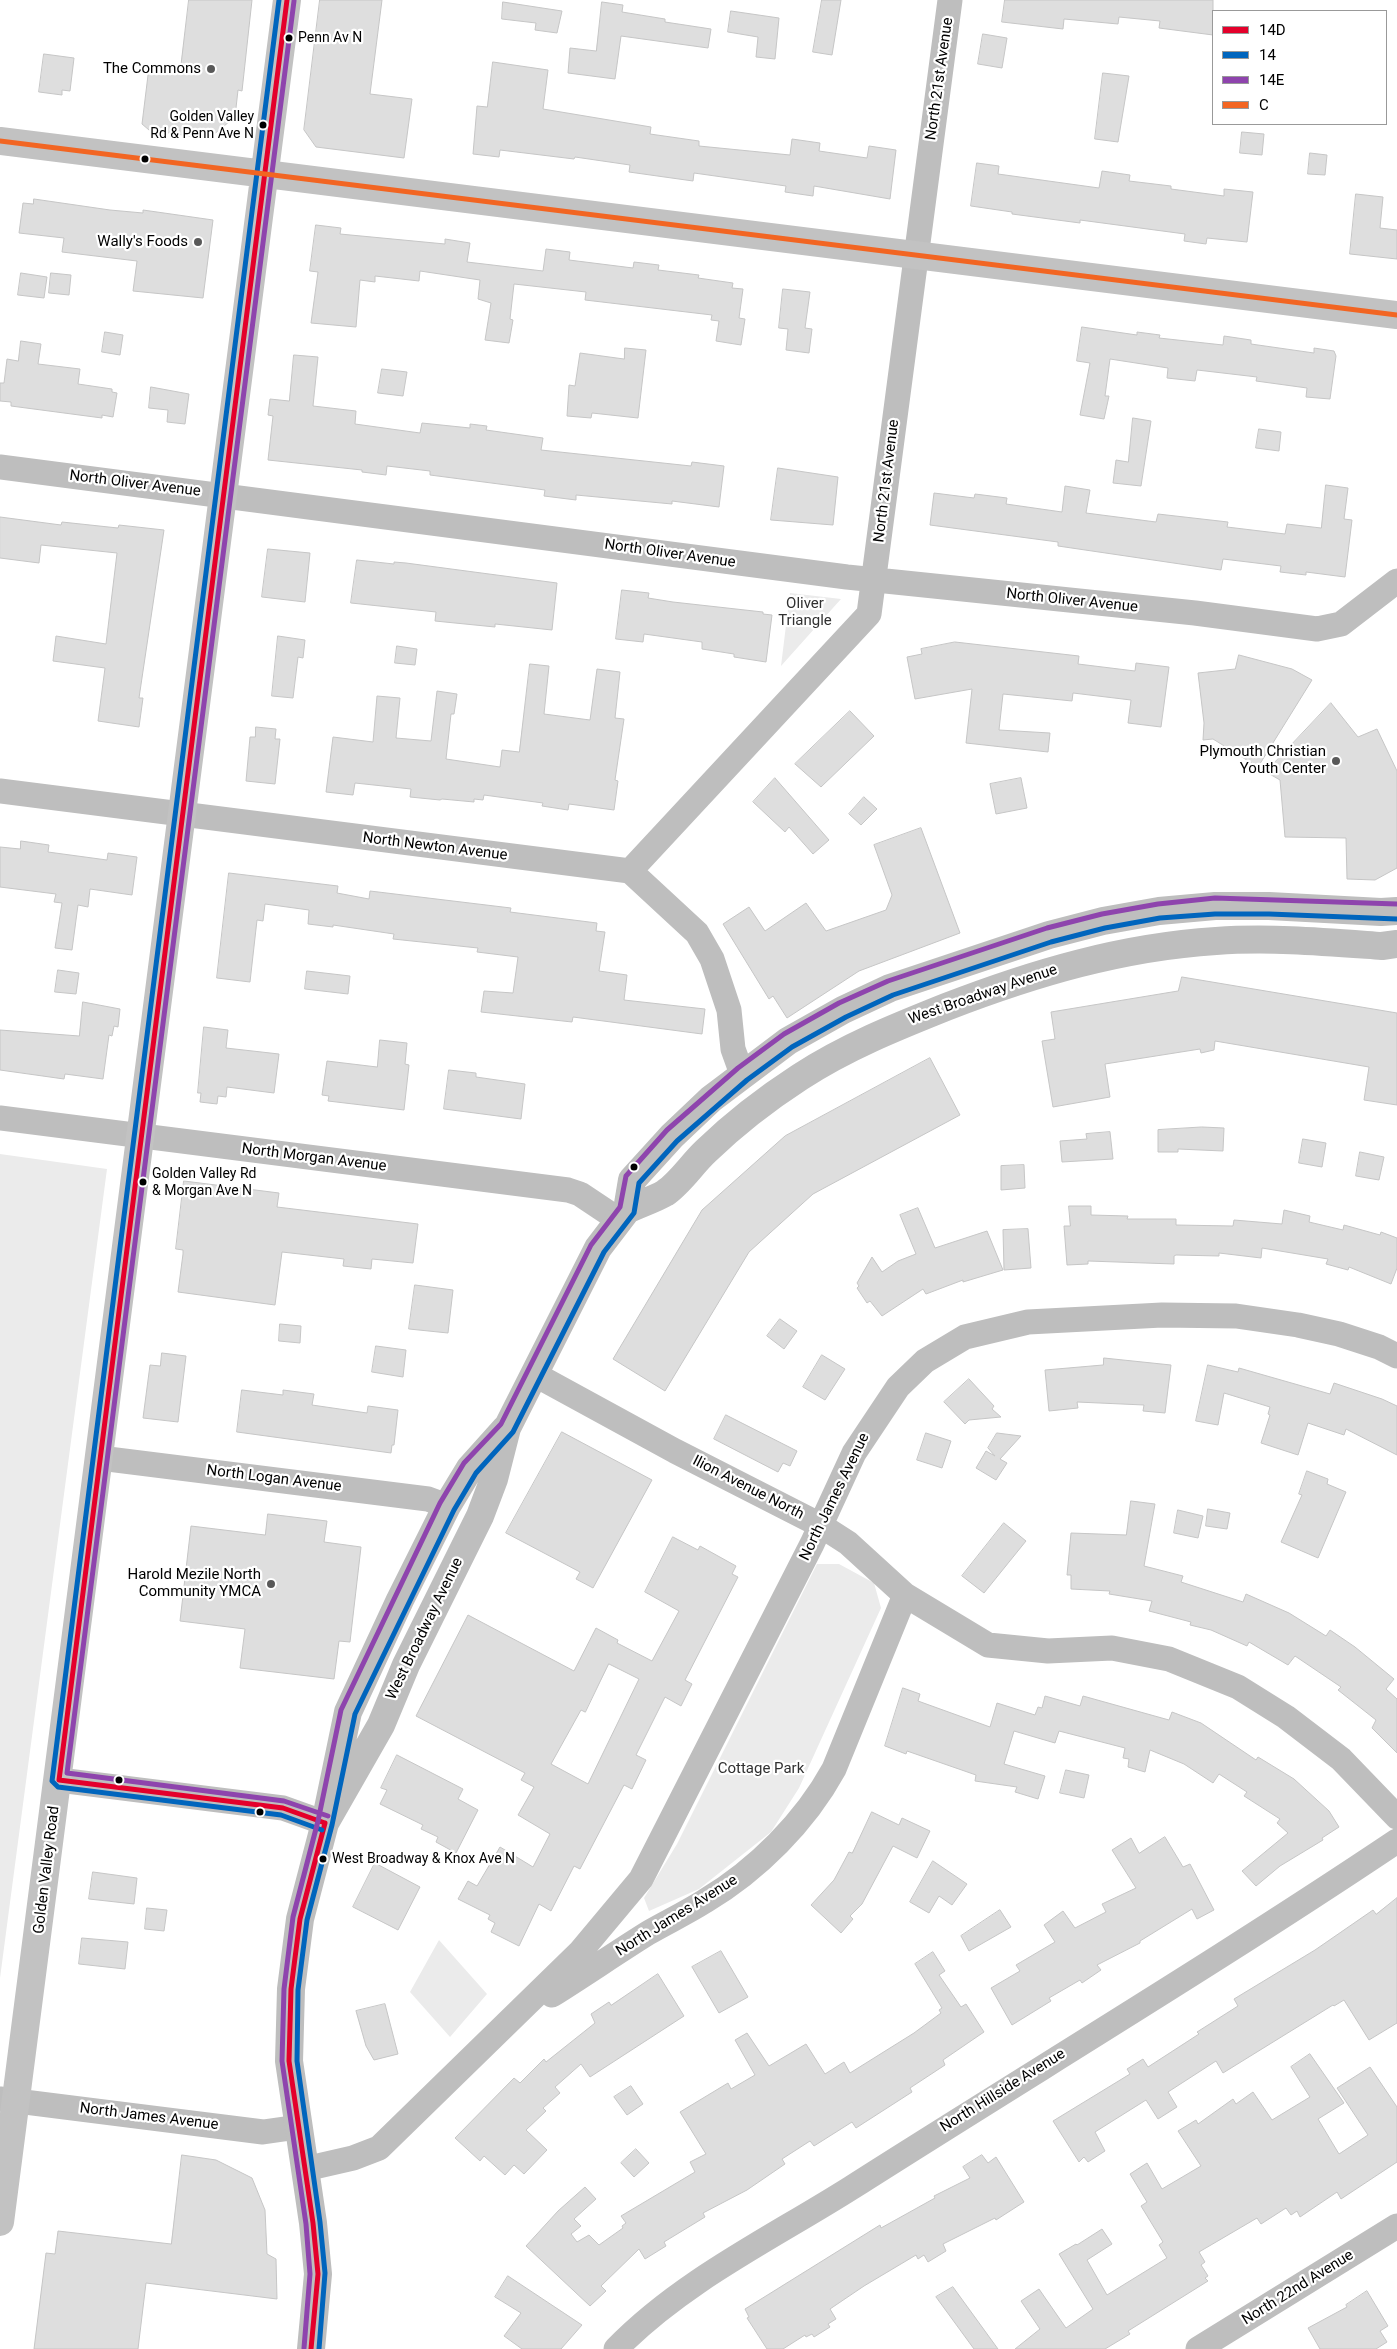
<!DOCTYPE html>
<style>
body{margin:0}
#map{position:relative;width:1397px;height:2349px;overflow:hidden;background:#fff;font-family:Roboto,sans-serif}
canvas{display:block}
.legend{position:absolute;left:1212px;top:10px;width:175px;height:115px;box-sizing:border-box;background:#fff;border:1px solid #999;margin:0;padding:6px 9px;list-style:none;font-size:15px;color:#000}
.legend li{display:flex;align-items:center;gap:10px;height:25px}
.legend b{width:25px;border:1px solid #999}
</style>
<div id="map">
<canvas width="1397" height="2349"></canvas>
<ul class="legend">
<li><b style="height:6px;background:#e4002b"></b>14D</li>
<li><b style="height:6px;background:#0065bd"></b>14</li>
<li><b style="height:6px;background:#8e44ad"></b>14E</li>
<li><b style="height:6px;background:#f26522"></b>C</li>
</ul>
</div>
<script>
const context = document.querySelector('canvas').getContext('2d');
context.lineJoin = 'round';
function fillPath(path, color) { context.fillStyle = color; context.fill(path, 'evenodd'); }
function stroke(path, color, width, dash) { context.strokeStyle = color; context.lineWidth = width; context.lineCap = dash ? 'butt' : 'round'; context.setLineDash(dash || []); context.stroke(path); }
function label(font, color, halo, rows, align = 'center') {
  context.font = font + ' Roboto,sans-serif'; context.lineWidth = 4.5; context.setLineDash([]); context.textBaseline = 'middle'; context.strokeStyle = halo; context.fillStyle = color; for (const [text, x, y, turn = 0] of rows) {
    context.save(); context.translate(x, y); context.rotate((+turn || 0) * Math.PI / 180); context.textAlign = isNaN(turn) ? turn : align; if (halo) context.strokeText(text, 0, 0); context.fillText(text, 0, 0); context.restore();
  }
}
fillPath(new Path2D(`
 M790 593 841 599 781 666Z
 M0 1154 107 1169 0 1978Z
 M817 1564H839L874 1583 881 1608 799 1788 771 1832 699 1889 649 1911 644 1898 677 1844Z
 M439 1940 487 1994 450 2037 410 1992Z`), '#ebebeb');
const building = new Path2D(`
 M189 0H252L242 91 238 90 235 117 213 135 208 134 203 138 149 130 142 124 149 67 180 70Z
 M320 0H382L370 94 412 99 404 158 316 147 304 130Z
 M822 0H841L832 55 813 52Z
 M1005 0H1213V35L1159 28 1160 21 1119 17 1118 24 1064 19 1063 29 1002 22Z
 M503 2 562 11 557 33 535 30 536 23 502 19Z
 M602 2 623 5 622 12 665 19V22L711 29 708 48 621 36 615 79 568 73 570 48 596 51Z
 M731 11 779 18 775 59 756 57 758 37 728 32Z
 M983 34 1007 38 1002 68 978 64Z
 M44 54 74 58 70 91 62 90V95L39 92Z
 M493 62 548 70 543 109 651 127 650 134 699 141V146L790 155 792 139 820 143 819 151 867 158 869 146 896 150 890 199 814 186 813 196 785 192 786 186 694 173 693 181 629 172 630 165 575 157 574 159 500 150 499 157 473 154 477 106 487 107Z
 M1103 73 1129 76 1118 142 1095 139Z
 M1242 132 1264 134 1262 155 1240 153Z
 M1310 153 1327 155 1325 175 1308 174Z
 M977 163 999 166 998 174 1099 188 1102 171 1130 175 1129 181 1171 186V189L1224 196V189L1253 192 1247 242 1207 238 1206 244 1184 241 1185 234 1080 220V223L1012 214V212L971 206Z
 M1356 194 1383 197 1380 228 1397 230V259L1350 254Z
 M34 199 110 210 143 213V210L213 220 203 298 133 291 137 261 62 252 64 238 19 233 23 203 33 204Z
 M316 225 341 228 340 234 445 244V239L470 243 467 262 543 271 546 249 570 252 569 260 633 268 634 262 659 265 658 270 699 275 698 278 733 283 732 288 743 289 739 318 745 319 741 345 716 341 719 321 711 320 712 315 585 300 586 292 514 284 510 319 513 320 509 343 485 340 491 303 478 299 480 280 420 271 419 281 375 276V282L360 280 356 327 311 323 318 272 310 271Z
 M21 273 47 277 44 298 18 295Z
 M51 273 71 275 69 295 49 293Z
 M783 289 810 292 805 328 812 329 809 353 786 350 788 329 779 328Z
 M1082 327 1137 335V332L1160 335 1159 338 1223 345 1224 336 1251 340V344L1314 353V348L1334 351 1336 356 1330 399 1306 397 1307 388 1256 381 1257 377 1197 370 1195 381 1167 378 1168 368 1110 359 1105 396H1109L1104 419 1080 415 1090 363 1077 361Z
 M105 332 123 335 120 355 102 352Z
 M21 341 41 344 38 364 80 369 78 384 112 389V392L117 393 113 417 102 415V418L11 406V402L0 401V383H4L7 359 18 361Z
 M625 348 646 350 638 418 592 413 591 418 567 416 569 385 575 386 580 353 624 359Z
 M294 355 318 357 313 406 356 411 355 424 420 433 422 423 470 428V424L487 426 486 430 543 438 541 450 691 466 692 462 724 466 719 507 672 501V504L576 495V500L544 496 545 490 430 475V471L387 466 386 475 362 472V470L268 460 273 416 268 415 270 399 289 401Z
 M382 369 407 372 403 396 378 393Z
 M151 387 189 394 185 424 167 422 168 410 149 408Z
 M1133 418 1151 421 1141 486 1113 483 1116 460 1128 462Z
 M1259 429 1281 432 1279 451 1256 448Z
 M778 468 838 477 833 525 771 520Z
 M1326 485 1348 488 1344 519 1352 520 1345 577 1306 572V575L1280 572 1281 566 1223 559 1221 570 1058 546V542L930 525 934 493 974 498 975 494 1007 498 1006 504 1062 512 1065 486 1090 490 1086 513 1156 522 1158 514 1228 522 1227 527 1285 534 1287 524 1321 528Z
 M0 517 61 525 62 522 118 528 119 525 164 530 139 698H143L139 727 98 721 105 668 53 661 56 636 106 644 117 553 41 545 39 563 0 558Z
 M268 549 310 553 305 602 262 597Z
 M357 560 394 564V562L406 563 557 583 552 630 495 624V627L435 621 436 612 351 603Z
 M622 590 649 593 648 598 673 602 763 612V614L772 615 766 662 734 657V654L702 649V642L644 634 643 642 616 639Z
 M278 636 305 640 303 658 298 657 293 698 272 696Z
 M955 642 1079 656 1078 664 1135 671 1136 663 1169 667 1161 727 1128 723 1131 700 1073 693 1072 701 1003 694 999 730 1050 733 1048 752 966 743 972 689 915 699 907 657 922 654 921 649Z
 M397 646 417 649 415 665 395 663Z
 M1239 655 1292 669 1312 680 1258 767 1213 739 1203 740 1204 723 1198 673 1235 669Z
 M530 664 549 666 544 714 590 720 597 669 620 672 615 718 624 719 615 780 618 781 614 810 569 804 568 810 542 806 543 803 484 795 483 800 474 799V802L442 799 440 800 410 797 411 789 355 783 353 795 326 792 333 737 373 742 377 696 400 698 396 738 431 741 437 691 457 694 454 714H451L446 759 500 767 502 750 519 752Z
 M1331 703 1358 737 1377 729 1397 771V868L1375 880 1347 879 1346 838 1285 837 1280 780 1266 772Z
 M850 711 874 736 821 787 795 764Z
 M256 727 276 729 275 739H280L275 784 246 781 250 737H255Z
 M775 778 829 840 813 854 789 827 785 832 753 802Z
 M1021 778 1027 808 996 814 990 784Z
 M864 797 877 809 861 825 849 814Z
 M921 828 960 933 859 971 787 1018 773 996 769 999 723 924 749 907 765 931 806 903 826 931 886 910 892 895 874 845Z
 M21 841 49 845 48 852 107 860 108 853 137 857 132 895 90 889 88 907 78 905 72 950 55 948 62 903 54 902 56 894 0 887V847L20 849Z
 M229 873 338 886 337 893 369 899 370 891 511 908 510 912 597 923 596 931 605 932 599 971 627 975 624 1000 705 1009 702 1034 573 1017 572 1022 481 1012 484 991 513 993 518 957 477 952 478 948 393 939 394 934 333 925V927L308 924 309 910 265 904 263 921 257 920 250 982 217 978Z
 M58 970 79 973 76 994 55 992Z
 M307 971 350 976 348 994 305 989Z
 M1182 977 1397 1013V1105L1364 1100 1369 1067 1215 1041 1214 1050 1201 1053 1200 1049 1105 1064 1110 1097 1053 1107 1042 1041 1055 1039 1051 1012 1178 991Z
 M83 1002 120 1009 118 1027 114 1026 112 1036 109 1035 103 1079 65 1074 64 1079 0 1070V1030L79 1036Z
 M204 1027 228 1030 226 1048 279 1054 274 1093 227 1087 226 1097 218 1096 217 1104 200 1102 201 1093H198Z
 M380 1040 407 1043 405 1064 409 1065 404 1110 328 1101 329 1096 322 1095 327 1061 377 1067Z
 M930 1058 960 1115 813 1194 749 1252 665 1391 613 1359 702 1210 785 1136Z
 M449 1070 476 1073V1077L525 1084 521 1119 444 1109Z
 M1202 1127 1224 1128 1223 1151 1178 1149V1152H1158V1130Z
 M1110 1132 1113 1159 1062 1162 1060 1141 1087 1139 1086 1134Z
 M1303 1139 1326 1143 1322 1167 1299 1163Z
 M1360 1152 1384 1157 1379 1180 1356 1176Z
 M1024 1165 1025 1188 1001 1190V1166Z
 M184 1181 279 1193 277 1207 418 1224 413 1263 372 1259 371 1269 343 1266 344 1259 282 1252 275 1305 178 1292 183 1254V1250L176 1249Z
 M1069 1206H1091V1215L1128 1216 1127 1219H1176V1225L1233 1226 1234 1220 1282 1224 1284 1210 1310 1216 1309 1222 1343 1230 1344 1225 1380 1235 1381 1232 1397 1238V1268L1391 1284 1349 1267 1348 1270 1326 1264 1328 1259 1262 1248 1261 1258 1219 1253V1256L1176 1255 1174 1256V1264L1088 1261V1264L1067 1265 1064 1226H1070Z
 M918 1208 935 1248 987 1231 1003 1270 963 1282V1280L926 1294 923 1289 882 1316 870 1301 867 1303 857 1288 859 1286 857 1283 872 1257 882 1272 898 1261 916 1254 900 1215Z
 M1028 1229 1031 1268 1004 1270 1003 1230Z
 M415 1285 453 1290 448 1333 409 1329Z
 M780 1319 797 1331 784 1349 767 1336Z
 M280 1324 301 1326 300 1343 279 1341Z
 M376 1346 406 1350 403 1377 372 1372Z
 M162 1353 186 1356 178 1422 143 1418 150 1365 160 1366Z
 M822 1355 845 1369 825 1400 803 1387Z
 M1104 1358 1171 1365 1165 1413 1143 1411 1144 1405 1077 1402 1078 1408 1049 1411 1045 1370 1103 1365Z
 M1208 1365 1238 1372 1239 1368 1330 1394 1334 1383 1382 1399 1397 1406V1455L1346 1429 1344 1435 1308 1423 1298 1455 1261 1443 1270 1415 1268 1414 1270 1407 1224 1393 1218 1425 1196 1421Z
 M969 1379 994 1406 992 1409 1001 1417 969 1420 965 1424 944 1402Z
 M242 1390 283 1395V1390L314 1394 312 1405 367 1413 368 1406 398 1410 394 1445H392L391 1453 237 1432Z
 M726 1415 797 1451 790 1466 783 1463 778 1472 714 1439Z
 M562 1432 652 1480 593 1588 576 1579 580 1572 506 1533Z
 M926 1433 951 1441 942 1468 917 1460Z
 M997 1433 1021 1436 1000 1459 1007 1463 996 1480 976 1468 986 1451 995 1456 988 1448Z
 M1307 1471 1328 1479 1327 1484 1346 1492 1318 1558 1281 1542 1302 1495 1299 1494Z
 M1131 1501 1155 1504 1144 1566 1183 1576 1181 1582 1243 1602 1246 1594 1289 1613 1326 1636 1330 1630 1355 1647 1394 1679 1386 1689 1397 1699V1753L1372 1728 1376 1720 1338 1690 1341 1687 1295 1656 1288 1665 1249 1642 1247 1646 1211 1630 1190 1625 1191 1622 1149 1611 1152 1601 1109 1594 1110 1591 1071 1589V1575H1067L1071 1533 1126 1535Z
 M1208 1509 1230 1513 1227 1529 1206 1526Z
 M1178 1510 1203 1516 1198 1538 1174 1533Z
 M268 1514 327 1521 324 1542 361 1547 350 1642 339 1641 334 1679 240 1668 245 1629 180 1621 191 1526 265 1535Z
 M1004 1523 1026 1541 984 1593 962 1576Z
 M673 1537 698 1550 700 1546 736 1566 732 1574 738 1577 685 1680 692 1684 681 1706 665 1697 636 1755 646 1760 632 1789 624 1785 580 1869 574 1866 551 1911 539 1904 519 1946 491 1932 495 1923 488 1919 490 1915 458 1899 468 1881 477 1886 500 1847 533 1867 550 1834 518 1815 534 1787 521 1780 525 1773 416 1716 468 1615 574 1671 596 1628 618 1640 617 1643 652 1661 679 1611 645 1592ZM609 1664 639 1679 588 1784 551 1764 581 1710 585 1712Z
 M903 1688 920 1694 918 1701 990 1727 997 1703 1035 1715 1038 1707 1042 1708 1045 1696 1080 1706 1083 1696 1169 1720 1172 1712 1201 1723 1256 1760 1258 1757 1294 1779 1329 1811 1339 1827 1322 1838 1323 1840 1280 1866 1256 1886 1242 1871 1288 1833 1277 1823 1280 1819 1244 1796 1247 1792 1219 1774 1213 1783 1184 1764 1150 1750 1145 1772 1128 1767 1129 1759 1123 1758 1125 1748 1059 1731 1055 1743 1014 1731 1004 1764 1045 1776 1038 1799 1015 1792 1017 1787 975 1781 976 1775 907 1751 906 1754 885 1746Z
 M397 1755 463 1789 458 1799 478 1810 456 1853 436 1842 438 1837 421 1829 423 1825 380 1804 387 1790 381 1788Z
 M1066 1770 1089 1775 1084 1798 1060 1793Z
 M872 1812 899 1825 902 1818 930 1831 917 1858 893 1846 862 1904 850 1916 853 1919 841 1933 811 1905 834 1880 849 1852 852 1853Z
 M1165 1837 1183 1867 1190 1864 1214 1910 1197 1919 1192 1909 1140 1941V1943L1097 1965 1101 1970 1082 1983 1080 1980 1049 1998 1051 2001 1012 2025 991 1988 1020 1971 1016 1965 1055 1942 1044 1925 1063 1911 1075 1928 1106 1912 1102 1904 1136 1888 1112 1850 1131 1838 1139 1853Z
 M933 1861 967 1884 952 1905 939 1896 929 1913 910 1902Z
 M375 1863 420 1887 398 1930 353 1907Z
 M93 1872 137 1878 134 1904 89 1899Z
 M1397 1898V2023L1369 2040 1344 2000 1334 2006 1333 2005 1223 2073 1216 2061 1168 2092 1177 2107 1158 2119 1146 2100 1095 2132 1105 2151 1088 2162 1084 2157 1079 2162 1053 2121 1130 2074 1127 2069 1143 2059 1148 2067 1199 2034 1197 2032 1238 2006 1234 1999 1315 1950 1373 1910 1376 1914Z
 M147 1908 167 1910 164 1931 145 1929Z
 M1000 1910 1011 1927 969 1951 961 1936Z
 M82 1938 128 1942 125 1969 79 1964Z
 M721 1951 748 1997 719 2013 692 1967Z
 M933 1952 945 1971 939 1975 961 2007 966 2004 984 2032 943 2060 945 2065 910 2088 912 2092 856 2128 852 2122 814 2146 810 2141 782 2159 785 2164 747 2190 703 2213 705 2217 664 2242 666 2246 645 2259 639 2249 601 2286 606 2291 590 2306 526 2246 558 2211 585 2187 596 2199 574 2219 581 2226 571 2234 577 2242 589 2235 599 2245 623 2228 622 2226 626 2223 621 2216 695 2172 690 2162 706 2154 680 2112 728 2083 731 2089 755 2075 735 2040 747 2033 769 2066 806 2044 825 2074 844 2062 850 2073 914 2033 941 2013 939 2010 942 2008 915 1964Z
 M658 1974 684 2016 590 2077 581 2064 555 2087 560 2093 543 2108 546 2111 526 2130 547 2150 524 2174 514 2165 505 2175 484 2156 480 2161 455 2138 514 2078 520 2083 544 2059 546 2062 595 2023 591 2014 609 2002 611 2005Z
 M385 2004 398 2054 374 2060 366 2046 356 2011Z
 M1310 2054 1344 2103 1318 2119 1339 2154 1368 2135 1337 2088 1370 2067 1397 2107V2162L1341 2199 1337 2192 1300 2217 1297 2211 1291 2215 1286 2208 1261 2224 1257 2218 1199 2252 1205 2262 1201 2265 1208 2276 1205 2278 1208 2281 1128 2331 1130 2334 1105 2349H1015L1040 2329 1021 2301 1039 2289 1066 2328 1093 2309 1059 2254 1076 2244 1077 2245 1102 2229 1112 2244 1087 2260 1107 2295 1167 2258 1159 2245 1163 2242 1141 2206 1147 2202 1130 2174 1147 2163 1162 2189 1201 2166 1178 2131 1196 2120 1198 2124 1233 2099 1236 2104 1253 2092 1272 2120 1310 2097 1291 2067Z
 M631 2086 643 2104 627 2115 614 2097Z
 M636 2149 649 2163 634 2177 621 2163Z
 M182 2155 216 2160 252 2178 265 2210 267 2254 276 2259 277 2299 146 2283 138 2349H34L46 2253 55 2254 58 2231 171 2244Z
 M982 2155 988 2163 996 2157 1024 2202 996 2220 995 2218 943 2244 946 2251 928 2262 924 2255 918 2259 916 2255 864 2286 830 2309 836 2319 828 2324 830 2327 814 2337 812 2334 806 2337 805 2335 783 2349H767L747 2318 749 2317 745 2309 880 2225 881 2228 935 2198 934 2196 970 2178 963 2167Z
 M508 2276 582 2325 561 2349H522L504 2336 521 2313 495 2297Z
 M953 2287 998 2349H974L936 2297Z
 M1367 2291 1388 2326 1380 2331 1387 2342 1376 2349H1320L1308 2328 1347 2307 1346 2305Z`);
fillPath(building, '#dedede');
stroke(building, '#c6c6c6', 1);
stroke(new Path2D(`
 M0 467 847 577 1195 613 1317 629 1341 624 1397 581
 M0 791 630 871 697 933 712 959 729 1010 733 1049 742 1074
 M630 871 869 614 950 0
 M0 1118 568 1190 580 1194 619 1220
 M534 1374 675 1451 820 1525 848 1543 905 1595 988 1645 1048 1651 1112 1648 1169 1659 1238 1687 1286 1717 1341 1759 1397 1817
 M100 1458 428 1499 447 1506
 M59 1780 283 1808 325 1823
 M552 1995C584 1975 616 1953 648 1933 667 1922 686 1913 705 1901 757 1870 805 1822 834 1769L905 1595
 M0 2099 263 2132 298 2127
 M305 2169 353 2158 379 2148 580 1952 641 1879 812 1544 854 1453 898 1387 925 1361 965 1337 1028 1322 1162 1315 1236 1316 1298 1325 1339 1334 1379 1347 1397 1356
 M616 2349C682 2281 772 2238 851 2188 1033 2072 1218 1961 1397 1841
 M1198 2349 1397 2226`), '#bebebe', 25);
stroke(new Path2D(`
 M0 141 1397 315
 M0 2222 287 0`), '#c2c2c2', 28);
stroke(new Path2D(`
 M627 1210C639 1204 653 1200 665 1193 680 1183 692 1164 706 1151 735 1123 766 1099 800 1077 846 1047 896 1027 946 1007 1034 973 1122 947 1216 941 1271 937 1327 942 1382 946L1397 944
 M325 1823 381 1725 406 1665 480 1516 494 1479 507 1428 598 1248 627 1210 632 1180 672 1136 711 1099 788 1041 843 1010 890 988 1049 935 1103 921 1159 911 1215 906H1269L1381 912 1397 911
 M311 2349 318 2274 313 2223 289 2061 291 1989 300 1919 325 1823 348 1712 400 1600 447 1506 470 1468 505 1429`), '#bebebe', 28);
stroke(new Path2D(`
 M59 1780 287 0
 M59 1780 283 1808 325 1823
 M311 2349 318 2274 313 2223 289 2061 291 1989 300 1919 325 1823`), '#e4002b', 5);
stroke(new Path2D(`
 M279 0 52 1781 58 1787 281 1815 322 1830
 M319 2349 325 2273 320 2222 297 2061 298 1990 307 1920 332 1825 355 1714 454 1510 476 1473 513 1432 604 1252 634 1213 639 1183 677 1141 747 1080 792 1047 846 1017 893 995 1051 942 1105 928 1160 918 1215 914H1269L1397 919`), '#0065bd', 5);
stroke(new Path2D(`
 M294 1 67 1773 284 1801 328 1816
 M304 2348 310 2274 306 2224 282 2061 284 1989 293 1917 318 1821 341 1710 440 1503 464 1463 501 1424 591 1245 620 1207 626 1176 667 1130 738 1068 784 1034 839 1003 888 981 1047 928 1102 914 1158 904 1215 898 1397 904`), '#8e44ad', 5);
stroke(new Path2D(`
 M0 141 1397 315`), '#f26522', 5);
for (const [x, y, r, color] of [
 [289,38,4.5,"#000"],
 [211,69,5,"#595959"],
 [263,125,4.5,"#000"],
 [145,159,4.5,"#000"],
 [198,242,5,"#595959"],
 [1336,761,5,"#595959"],
 [634,1167,4.5,"#000"],
 [143,1182,4.5,"#000"],
 [271,1584,5,"#595959"],
 [119,1780,4.5,"#000"],
 [260,1812,4.5,"#000"],
 [323,1859,4.5,"#000"]
]) { const dot = new Path2D(); dot.arc(x, y, r, 0, 2 * Math.PI); context.fillStyle = color; context.fill(dot); stroke(dot, '#fff', 2); }
label('14px', '#000', '#fff', [
 ["Penn Av N",298,38],
 ["Golden Valley",254,117,"right"],
 ["Rd & Penn Ave N",254,134,"right"],
 ["Golden Valley Rd",152,1174],
 ["& Morgan Ave N",152,1191],
 ["West Broadway & Knox Ave N",332,1859]
], 'left');
label('15px', '#000', '#fff', [
 ["The Commons",201,69],
 ["Wally's Foods",188,242],
 ["Plymouth Christian",1326,752],
 ["Youth Center",1326,769],
 ["Harold Mezile North",261,1575],
 ["Community YMCA",261,1592]
], 'right');
label('15px', '#000', '#fff', [
 ["North 21st Avenue",940,79,-82],
 ["North 21st Avenue",887,481,-83],
 ["North Oliver Avenue",135,484,7],
 ["North Oliver Avenue",670,554,8],
 ["North Oliver Avenue",1072,601,6],
 ["North Newton Avenue",435,847,7],
 ["West Broadway Avenue",983,995,-19],
 ["North Morgan Avenue",314,1158,7],
 ["North Logan Avenue",274,1479,7],
 ["Ilion Avenue North",748,1488,27],
 ["North James Avenue",835,1497,-64],
 ["West Broadway Avenue",425,1629,-64],
 ["Golden Valley Road",47,1870,-83],
 ["North James Avenue",677,1916,-32],
 ["North Hillside Avenue",1003,2091,-32],
 ["North James Avenue",149,2117,7],
 ["North 22nd Avenue",1298,2288,-32]
]);
label('15px', '#313131', '#fff', [
 ["Oliver",805,604],
 ["Triangle",805,621],
 ["Cottage Park",761,1769]
]);
</script>
